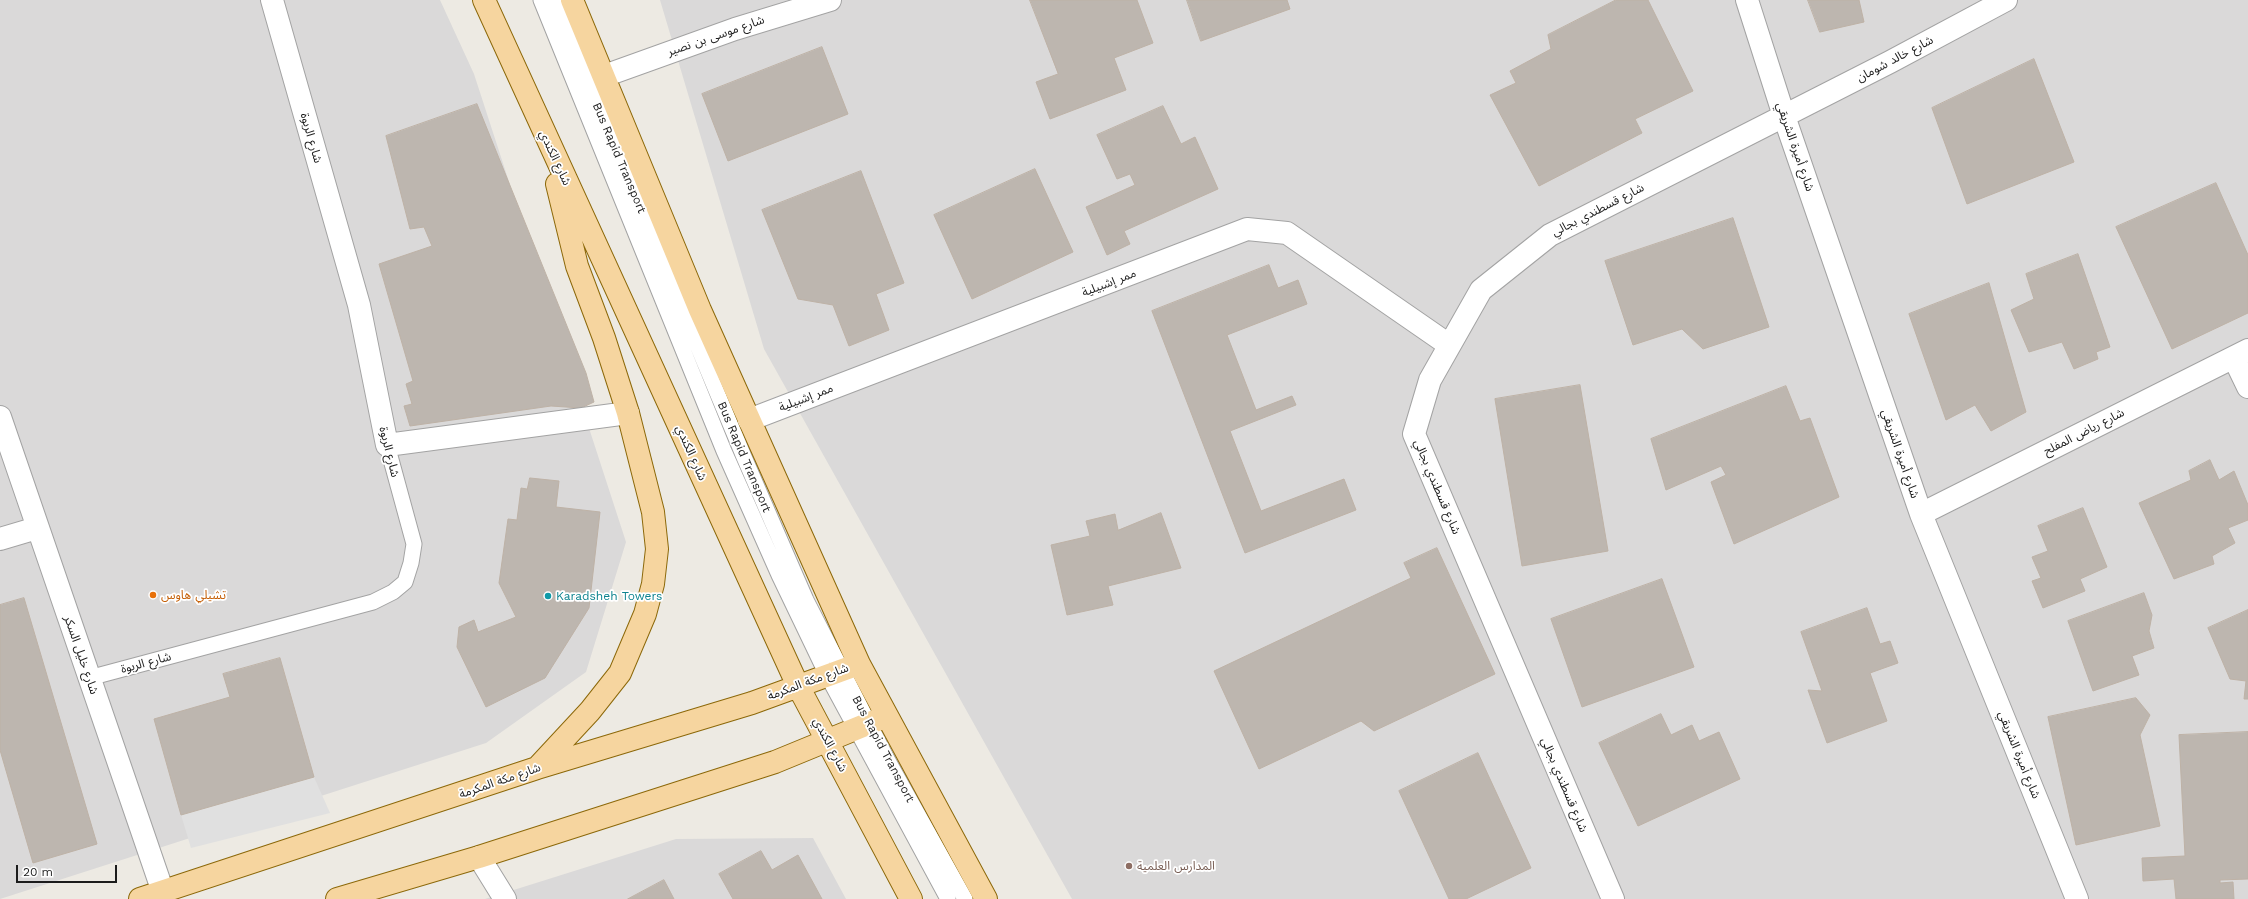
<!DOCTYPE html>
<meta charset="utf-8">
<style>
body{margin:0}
#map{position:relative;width:2248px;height:899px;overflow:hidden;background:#edeae3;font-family:"Work Sans",sans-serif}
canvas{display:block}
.scale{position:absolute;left:16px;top:865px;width:101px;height:18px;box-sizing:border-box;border:2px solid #1c1c1c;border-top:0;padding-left:5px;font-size:12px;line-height:14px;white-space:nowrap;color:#1c1c1c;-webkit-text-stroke:3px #fff;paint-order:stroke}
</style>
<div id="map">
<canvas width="2248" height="899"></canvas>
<div class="scale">20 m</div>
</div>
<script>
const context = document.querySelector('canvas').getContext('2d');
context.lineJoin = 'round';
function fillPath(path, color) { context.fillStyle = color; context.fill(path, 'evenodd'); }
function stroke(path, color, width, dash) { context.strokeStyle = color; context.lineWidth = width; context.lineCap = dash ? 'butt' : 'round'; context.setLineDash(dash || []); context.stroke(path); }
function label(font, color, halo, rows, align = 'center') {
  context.font = font + ' "Work Sans","Noto Sans Arabic",sans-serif'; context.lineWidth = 3.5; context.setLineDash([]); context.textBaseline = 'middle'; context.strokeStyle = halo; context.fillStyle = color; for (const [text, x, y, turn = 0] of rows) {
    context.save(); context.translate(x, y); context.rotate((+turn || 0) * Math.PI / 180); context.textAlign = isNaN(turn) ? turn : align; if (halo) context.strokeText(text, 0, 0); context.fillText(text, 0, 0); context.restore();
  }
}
fillPath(new Path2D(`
 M0 0H440L474 74 626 542 586 672 486 743 0 899Z
 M660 0H2248V899H1072L764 349Z
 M813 838 846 899H485L676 839Z`), '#dad9d9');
fillPath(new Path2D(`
 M314 777 330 813 191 848 181 815Z`), '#e0e0e0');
const building = new Path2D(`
 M1030 0H1137L1153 43 1114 58 1126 90 1050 119 1036 82 1058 74Z
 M1187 0H1287L1290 9 1201 41Z
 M1616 0H1648L1693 91 1635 119 1642 133 1539 186 1490 95 1516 83 1510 71 1551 49 1548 35Z
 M1808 0H1859L1864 22 1820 32Z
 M822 47 848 114 728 161 702 94Z
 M2034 59 2074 162 1967 204 1932 108Z
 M477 104 586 373 594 402 581 408 551 406 410 426 404 406 412 404 406 384 413 381 379 264 432 246 424 227 410 229 386 136Z
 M1163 106 1181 144 1195 137 1218 189 1124 231 1130 244 1107 255 1086 207 1135 185 1130 174 1117 179 1097 135Z
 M1035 169 1073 252 972 299 934 215Z
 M861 171 904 283 876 294 889 330 849 346 833 305 798 299 762 210Z
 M2216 183 2248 255V313L2172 349 2116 227Z
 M1733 218 1769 327 1703 349 1682 329 1633 345 1605 261Z
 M2078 254 2110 347 2096 352 2098 359 2074 369 2062 342 2029 352 2011 310 2034 299 2026 274Z
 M1269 265 1278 288 1298 280 1307 304 1227 335 1256 410 1292 396 1296 405 1230 431 1261 511 1344 479 1356 510 1245 553 1152 311Z
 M1989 283 2026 412 1991 431 1975 405 1946 420 1909 314Z
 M1580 385 1608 551 1522 566 1495 399Z
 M1786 386 1800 421 1810 418 1839 497 1734 544 1711 482 1726 475 1721 466 1666 490 1651 439Z
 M2210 460 2219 480 2234 471 2248 505V520L2228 528 2235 543 2212 556 2214 564 2174 579 2139 503 2191 480 2189 471Z
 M530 478 559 481 556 507 600 512 589 608 545 678 486 707 457 647 459 627 474 620 478 632 516 617 499 583 508 519 517 520 521 488 527 489Z
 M2083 508 2107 567 2080 579 2085 591 2043 608 2032 581 2041 578 2032 557 2048 551 2038 526Z
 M1161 513 1181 568 1108 586 1113 605 1067 615 1051 545 1090 536 1086 521 1115 514 1118 530Z
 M1437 548 1495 674 1374 731 1361 721 1259 769 1214 671 1411 578 1404 563Z
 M1662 579 1694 667 1582 707 1551 619Z
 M2144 593 2152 615 2149 631 2154 648 2132 656 2139 675 2093 691 2068 621Z
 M24 598 97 844 33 863 0 750V605Z
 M1867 608 1880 644 1890 641 1898 663 1870 673 1887 721 1827 743 1808 690 1822 691 1801 632Z
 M2248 610V699H2244L2246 681 2230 679 2208 628Z
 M280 658 314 777 181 815 154 719 230 697 223 674Z
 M2136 698 2150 715 2140 735 2160 826 2076 845 2048 717Z
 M1661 714 1671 735 1692 725 1699 741 1719 732 1740 779 1638 826 1599 743Z
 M2248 732V879L2220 880V883L2233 882 2234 899H2176L2174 879 2143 881 2142 858 2185 856 2179 735Z
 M1478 753 1531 868 1466 899H1449L1399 791Z
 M761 851 772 870 798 855 822 899H733L719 874Z
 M664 880 674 899H628Z`);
fillPath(building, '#bdb6af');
stroke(building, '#beb2a6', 1);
const service = new Path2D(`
 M541 0 724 451 779 575 827 675 948 899
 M553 0 744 457 806 600 887 759 965 899
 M89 678 373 602 393 592 405 582 411 563 414 544 387 445`);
const minor = new Path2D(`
 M272 0 359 305 387 445 628 413
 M1747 0 1784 116 1921 514 2077 899
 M604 76 735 29 830 0
 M2234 358 2248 387
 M0 417 163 892
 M749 420 1247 229 1287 233 1449 345
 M1921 514 2248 350
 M0 539 37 528
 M479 857 505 899
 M1613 899 1414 434 1430 380 1481 290 1550 235 1890 62 2006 0`);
const primary = new Path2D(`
 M484 0 798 686 911 899
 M572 0 700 310 859 664 986 899
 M538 767 590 711 620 673 645 614 653 584 657 549 653 512 628 413 604 338 577 266 557 184
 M140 899 537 768 752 703 859 664
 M337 899 479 857 775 762 887 716`);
stroke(service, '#a3a3a3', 17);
stroke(minor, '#a3a3a3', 24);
stroke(primary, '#8c6809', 24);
stroke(service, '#fff', 15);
stroke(minor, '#fff', 22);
stroke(primary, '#f6d59f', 22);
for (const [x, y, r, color] of [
 [153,595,4,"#e8710a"],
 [548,596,4,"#0f9aa8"],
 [1129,866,4,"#8d6e63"]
]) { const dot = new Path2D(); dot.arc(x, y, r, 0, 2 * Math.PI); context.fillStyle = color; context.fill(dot); stroke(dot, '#fff', 1.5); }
label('12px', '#1c1c1c', '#fff', [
 ["شارع موسى بن نصير",716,36,-19],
 ["شارع خالد شومان",1895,59,-28],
 ["شارع الربوة",311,138,74],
 ["شارع أميرة الشريقي",1795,147,71],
 ["شارع الكندي",555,158,65],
 ["Bus Rapid Transport",619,158,67],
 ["شارع قسطندي بجالي",1598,210,-27],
 ["ممر إشبيلية",1109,283,-21],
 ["ممر إشبيلية",806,398,-21],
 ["شارع رياض المفلح",2084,432,-27],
 ["شارع الربوة",389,452,76],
 ["شارع الكندي",691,453,66],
 ["شارع أميرة الشريقي",1900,454,71],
 ["Bus Rapid Transport",744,457,67],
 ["شارع قسطندي بجالي",1437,487,67],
 ["شارع خليل السكر",81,655,71],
 ["شارع الربوة",146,663,-15],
 ["شارع مكة المكرمة",808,682,-20],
 ["شارع الكندي",830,745,62],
 ["Bus Rapid Transport",883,749,62],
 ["شارع أميرة الشريقي",2019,755,68],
 ["شارع مكة المكرمة",500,781,-19],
 ["شارع قسطندي بجالي",1564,785,67]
]);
label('12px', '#c56008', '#fff', [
 ["تشيلي هاوس",161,595]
], 'left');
label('12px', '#0d838f', '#fff', [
 ["Karadsheh Towers",556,596]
], 'left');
label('12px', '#785e54', '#fff', [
 ["المدارس العلمية",1137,866]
], 'left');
</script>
